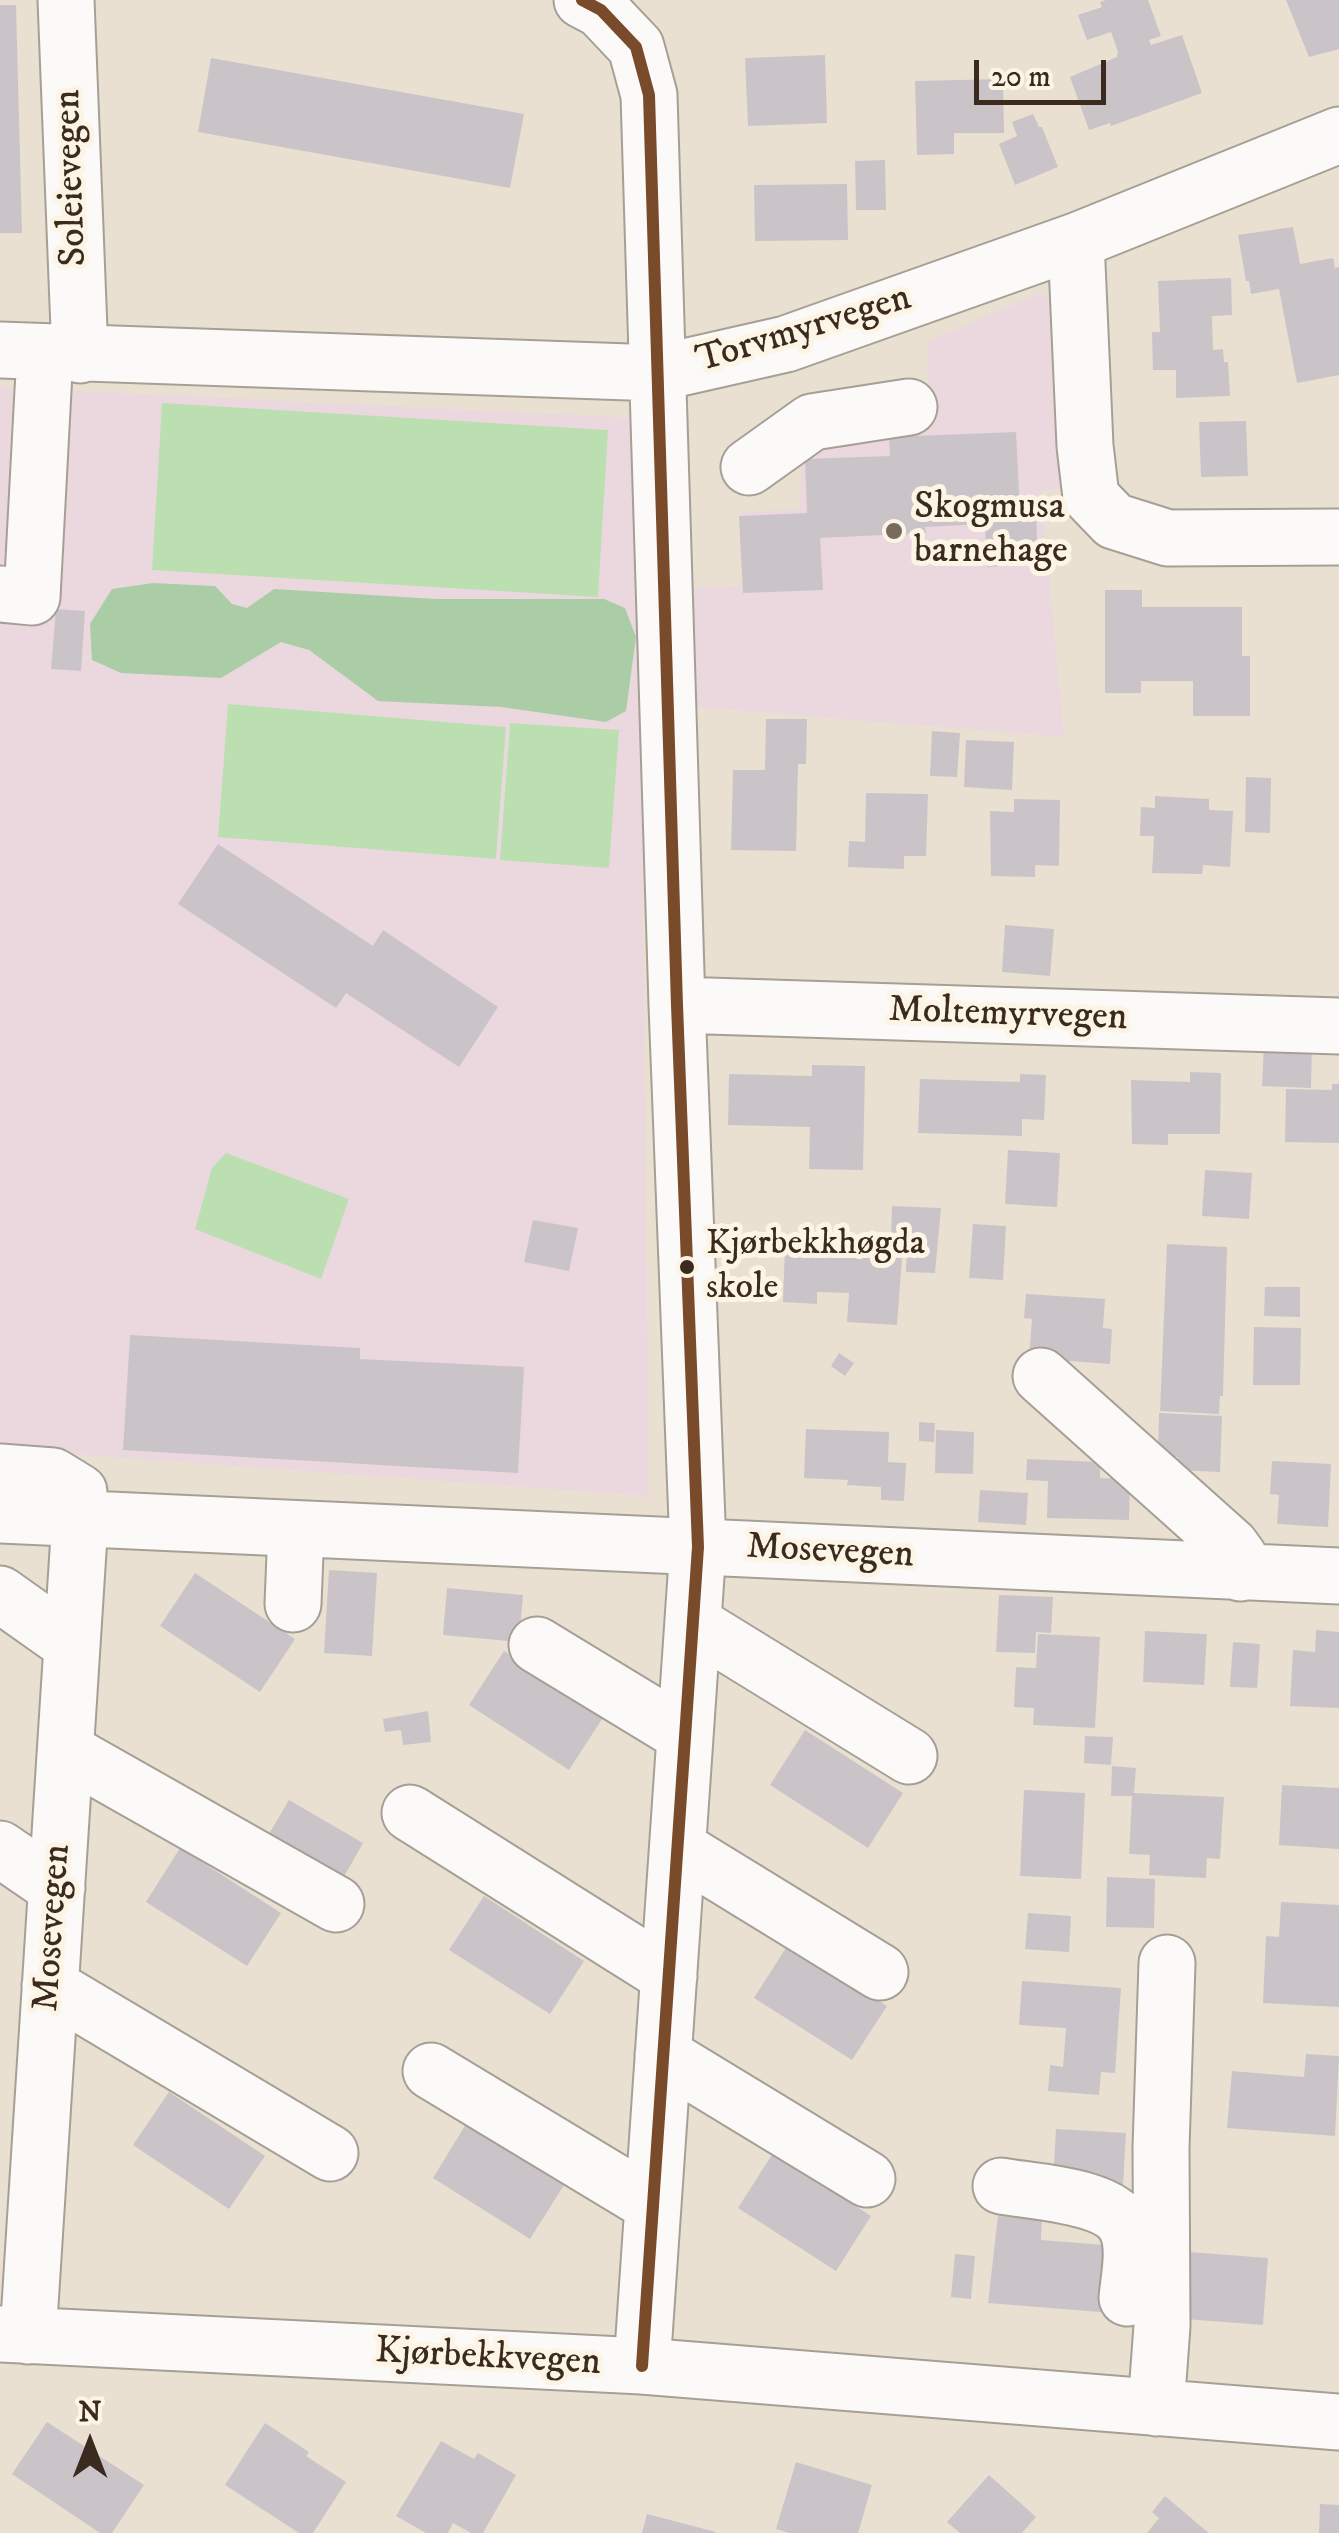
<!DOCTYPE html>
<meta charset="utf-8">
<style>
body{margin:0}
#map{position:relative;width:1339px;height:2533px;overflow:hidden;background:#e9e0d1;font-family:"IM FELL DW Pica",serif}
canvas{display:block}
.north{position:absolute;left:40px;top:2393px;width:100px;height:100px;-webkit-text-stroke:8px #fcf5e5;paint-order:stroke;rotate:0deg;font-size:28px;font-weight:700;line-height:40px;text-align:center;color:#3b2a1e}
.north::after{content:'';display:block;margin:auto;width:35px;height:45px;background:#3b2a1e;clip-path:polygon(50% 0,100% 100%,50% 72%,0 100%)}
.scale{position:absolute;left:974px;top:60px;width:132px;height:45px;box-sizing:border-box;border:5px solid #3b2a1e;border-top:0;padding-left:12px;font-size:30px;line-height:35px;white-space:nowrap;color:#3b2a1e;-webkit-text-stroke:8px #fcf5e5;paint-order:stroke}
</style>
<div id="map">
<canvas width="1339" height="2533"></canvas>
<div class="north">N</div>
<div class="scale">20 m</div>
</div>
<script>
const context = document.querySelector('canvas').getContext('2d');
context.lineJoin = 'round';
function fillPath(path, color) { context.fillStyle = color; context.fill(path, 'evenodd'); }
function stroke(path, color, width, dash) { context.strokeStyle = color; context.lineWidth = width; context.lineCap = dash ? 'butt' : 'round'; context.setLineDash(dash || []); context.stroke(path); }
function label(font, color, halo, rows, align = 'center') {
  context.font = font + ' "IM FELL DW Pica",serif'; context.lineWidth = 10; context.setLineDash([]); context.textBaseline = 'middle'; context.strokeStyle = halo; context.fillStyle = color; for (const [text, x, y, turn = 0] of rows) {
    context.save(); context.translate(x, y); context.rotate((+turn || 0) * Math.PI / 180); context.textAlign = isNaN(turn) ? turn : align; if (halo) context.strokeText(text, 0, 0); context.fillText(text, 0, 0); context.restore();
  }
}
fillPath(new Path2D(`
 M1041 293 1065 313 1073 487 1041 491 1064 737 693 707 689 587 749 586 742 512 799 510 803 447 927 429 928 341Z
 M0 387 638 418 649 1496 0 1449Z`), '#ebd8df');
fillPath(new Path2D(`
 M162 403 608 430 598 597 152 570Z
 M228 704 506 727 496 859 218 837Z
 M510 723 619 730 609 868 500 860Z
 M226 1153 349 1199 321 1279 195 1229 212 1168Z`), '#bcdfb2');
fillPath(new Path2D(`
 M153 583 215 586 232 604 247 608 274 589 436 599H604L625 608 636 637 626 711 606 722 501 707 378 701 309 650 281 642 221 678 121 673 92 660 90 624 112 589Z`), '#abcda5');
fillPath(new Path2D(`
 M1106 0H1148L1161 36 1149 40 1151 45 1182 35 1202 93 1111 126 1110 123 1089 130 1070 77 1117 57 1118 52 1111 32 1087 40 1078 15 1102 7 1100 2Z
 M1286 0H1339V49L1309 57Z
 M0 5H16L22 233H0Z
 M825 55 827 123 748 126 745 58Z
 M211 58 524 114 510 188 198 132Z
 M1003 79 1004 133H954V154L917 155 915 81Z
 M1033 114 1039 127H1042L1058 167 1015 185 999 144 1017 136 1012 122Z
 M885 160 886 210H856L855 161Z
 M847 184 848 240 755 241 754 185Z
 M1293 227 1300 264 1333 258 1335 268 1339 267V375L1297 383 1279 289 1251 294 1249 281H1246L1238 235Z
 M1231 278 1232 315 1212 316 1213 350 1223 349 1224 362H1228L1230 396 1176 398V370H1153L1152 332H1160L1158 281Z
 M1246 421 1248 476 1201 477 1199 422Z
 M1016 432 1020 513H1036L1038 564 987 567 985 524 925 527 926 533 820 538 823 590 743 593 739 516 807 513 805 459 890 456 889 437Z
 M1105 590H1142V607H1242V656H1250V716H1193V681H1141V693H1105Z
 M56 609 85 611 81 671 51 669Z
 M766 719H807L806 764H798L796 851 731 850 733 770H765Z
 M932 731 960 733 957 777 930 776Z
 M966 740 1014 742 1012 790 964 787Z
 M1246 777 1271 778 1270 833 1245 832Z
 M866 793 928 794 926 856H904V869L848 867 849 841 865 842Z
 M1155 796 1209 799V810L1233 811 1230 867 1203 865 1202 874 1152 873 1154 836H1140L1141 807 1155 808Z
 M1014 799 1060 800 1059 866 1035 865V877L991 876 990 811 1014 812Z
 M218 844 373 946 383 930 498 1007 459 1067 346 993 336 1008 178 904Z
 M1005 925 1054 929 1050 976 1002 972Z
 M1264 1045 1312 1047 1311 1088 1262 1086Z
 M812 1065 865 1066 863 1170 809 1169 810 1127 728 1125 729 1074 812 1076Z
 M1190 1072 1221 1073 1220 1134H1168V1145L1132 1144 1131 1080 1190 1082Z
 M1020 1074 1046 1075 1044 1120 1022 1119V1136L918 1133 920 1079 1020 1082Z
 M1332 1084H1339V1143L1285 1142 1286 1089 1332 1090Z
 M1008 1150 1060 1153 1057 1207 1005 1204Z
 M1205 1170 1252 1173 1249 1219 1202 1216Z
 M892 1206 941 1208 935 1273 906 1272 907 1246 903 1245 897 1325 847 1322 849 1293 817 1292V1304L783 1302 785 1247 814 1248V1238L891 1241Z
 M533 1220 578 1228 569 1271 524 1262Z
 M973 1224 1006 1226 1003 1280 969 1278Z
 M1167 1244 1227 1247 1223 1396H1220L1219 1414 1160 1411Z
 M1265 1287H1300V1317L1264 1316Z
 M1026 1294 1105 1299 1103 1328 1112 1329 1110 1364 1029 1358 1032 1319 1024 1318Z
 M1254 1327 1301 1328 1300 1385H1253Z
 M130 1335 360 1348V1359L524 1367 518 1473 123 1450Z
 M839 1353 854 1363 845 1376 831 1366Z
 M1159 1413 1222 1416 1220 1472 1177 1470 1178 1457 1158 1456Z
 M919 1422 935 1423 934 1442 919 1441Z
 M806 1429 889 1432 888 1462 906 1463 904 1501 881 1500V1487L847 1485 848 1480 804 1478Z
 M936 1430 974 1432 973 1474 935 1473Z
 M1027 1459 1100 1462V1478L1130 1479 1129 1520 1047 1518 1048 1481 1026 1480Z
 M1272 1461 1331 1464 1328 1527 1277 1524 1279 1495 1270 1494Z
 M980 1490 1028 1493 1026 1525 978 1522Z
 M329 1570 377 1573 372 1656 324 1653Z
 M195 1573 295 1639 260 1692 160 1626Z
 M447 1588 523 1595 519 1642 443 1635Z
 M999 1595 1053 1597 1051 1633 1036 1632 1035 1653 996 1652Z
 M1316 1630 1339 1632V1708L1290 1706 1293 1650 1315 1652Z
 M1145 1631 1207 1634 1204 1685 1143 1682Z
 M1038 1634 1100 1637 1095 1728 1033 1725 1034 1708 1014 1707 1016 1667 1036 1668Z
 M1233 1642 1260 1644 1257 1688 1230 1687Z
 M504 1651 604 1716 569 1770 469 1705Z
 M428 1711 431 1742 403 1745 401 1730 385 1732 383 1719Z
 M805 1730 903 1793 868 1848 770 1785Z
 M1085 1736 1113 1737 1111 1765 1084 1763Z
 M1112 1766 1136 1768 1134 1793 1224 1797 1220 1859 1207 1858 1206 1878 1149 1875 1150 1855 1129 1854 1132 1796H1111Z
 M1282 1785 1339 1788V1849L1279 1845Z
 M1024 1790 1085 1793 1081 1879 1020 1876Z
 M289 1800 363 1843 341 1882 266 1839Z
 M180 1848 281 1913 247 1966 146 1902Z
 M1107 1877 1155 1879 1154 1928 1106 1927Z
 M484 1896 584 1961 550 2014 449 1950Z
 M1281 1902 1339 1905V2007L1263 2003 1266 1936 1279 1937Z
 M1028 1913 1071 1916 1069 1952 1025 1949Z
 M789 1943 887 2006 852 2060 754 1998Z
 M1022 1981 1121 1988 1115 2073 1101 2072 1099 2095 1048 2091 1050 2065 1063 2067 1066 2028 1019 2025Z
 M1306 2054 1339 2056 1335 2136 1227 2128 1232 2071 1304 2077Z
 M169 2092 265 2156 229 2209 133 2145Z
 M466 2124 564 2185 530 2239 433 2178Z
 M1056 2129 1126 2133 1123 2185 1053 2181Z
 M773 2153 871 2216 836 2271 738 2208Z
 M998 2216 1042 2219 1041 2240 1117 2246 1112 2313 988 2303Z
 M1189 2252 1268 2258 1263 2325 1185 2319Z
 M955 2254 975 2256 971 2299 951 2297Z
 M47 2422 144 2485 112 2533H100L12 2474Z
 M265 2423 309 2452 306 2456 346 2482 313 2533H299L225 2485Z
 M441 2441 474 2459 478 2453 516 2475 483 2533H471L453 2523 448 2533H426L396 2516Z
 M796 2462 872 2485 858 2533H789L776 2529Z
 M989 2475 1036 2517 1022 2533H960L947 2522Z
 M1165 2496 1204 2529 1209 2533H1147L1159 2518 1152 2512Z
 M1320 2504 1339 2505V2533H1319Z
 M647 2514 716 2532 715 2533H642Z`), '#cac4c8');
const minor = new Path2D(`
 M66 0 80 355
 M582 0 601 10 636 47 649 95 677 1005 698 1547 642 2366
 M1076 241 1085 446 1091 497 1114 521 1168 538 1339 537
 M0 350 658 373 786 344 1076 241 1339 135
 M749 467 812 422 909 407
 M0 594 32 597 45 353
 M677 1005 1339 1026
 M1041 1376 1231 1546 1239 1557 1240 1573
 M0 1472 53 1476 79 1492 80 1520 28 2336
 M0 1515 1339 1576
 M0 1594 72 1645
 M293 1604 296 1529
 M693 1623 909 1756
 M537 1645 685 1735
 M66 1751 336 1904
 M410 1813 669 1976
 M678 1848 880 1972
 M0 1849 57 1888
 M50 1986 330 2153
 M663 2055 867 2179
 M431 2071 653 2205
 M1001 2186C1034 2192 1110 2195 1126 2227 1136 2247 1129 2276 1127 2298
 M0 2334 642 2366 1339 2422
 M1156 2408 1162 2326 1161 2148 1167 1963`);
stroke(minor, '#a69f95', 59);
stroke(minor, '#fcfaf8', 55);
stroke(new Path2D(`
 M582 0 601 10 636 47 649 95 677 1005 698 1547 642 2366`), '#7a4b2a', 12);
for (const [x, y, r, color] of [
 [894,531,10,"#786a5d"],
 [687,1267,9,"#3b2a1e"]
]) { const dot = new Path2D(); dot.arc(x, y, r, 0, 2 * Math.PI); context.fillStyle = color; context.fill(dot); stroke(dot, '#fcf5e5', 4); }
label('36px', '#3b2a1e', '#fcf5e5', [
 ["Kjørbekkhøgda",706,1246],
 ["skole",706,1290]
], 'left');
label('38px', '#3b2a1e', '#fcf5e5', [
 ["Soleievegen",73,178,-92],
 ["Torvmyrvegen",804,331,-17],
 ["Moltemyrvegen",1008,1016,2],
 ["Mosevegen",830,1553,3],
 ["Mosevegen",54,1928,-86],
 ["Kjørbekkvegen",488,2359,3]
]);
label('38px', '#3b2a1e', '#fcf5e5', [
 ["Skogmusa",914,509],
 ["barnehage",914,553]
], 'left');
</script>
